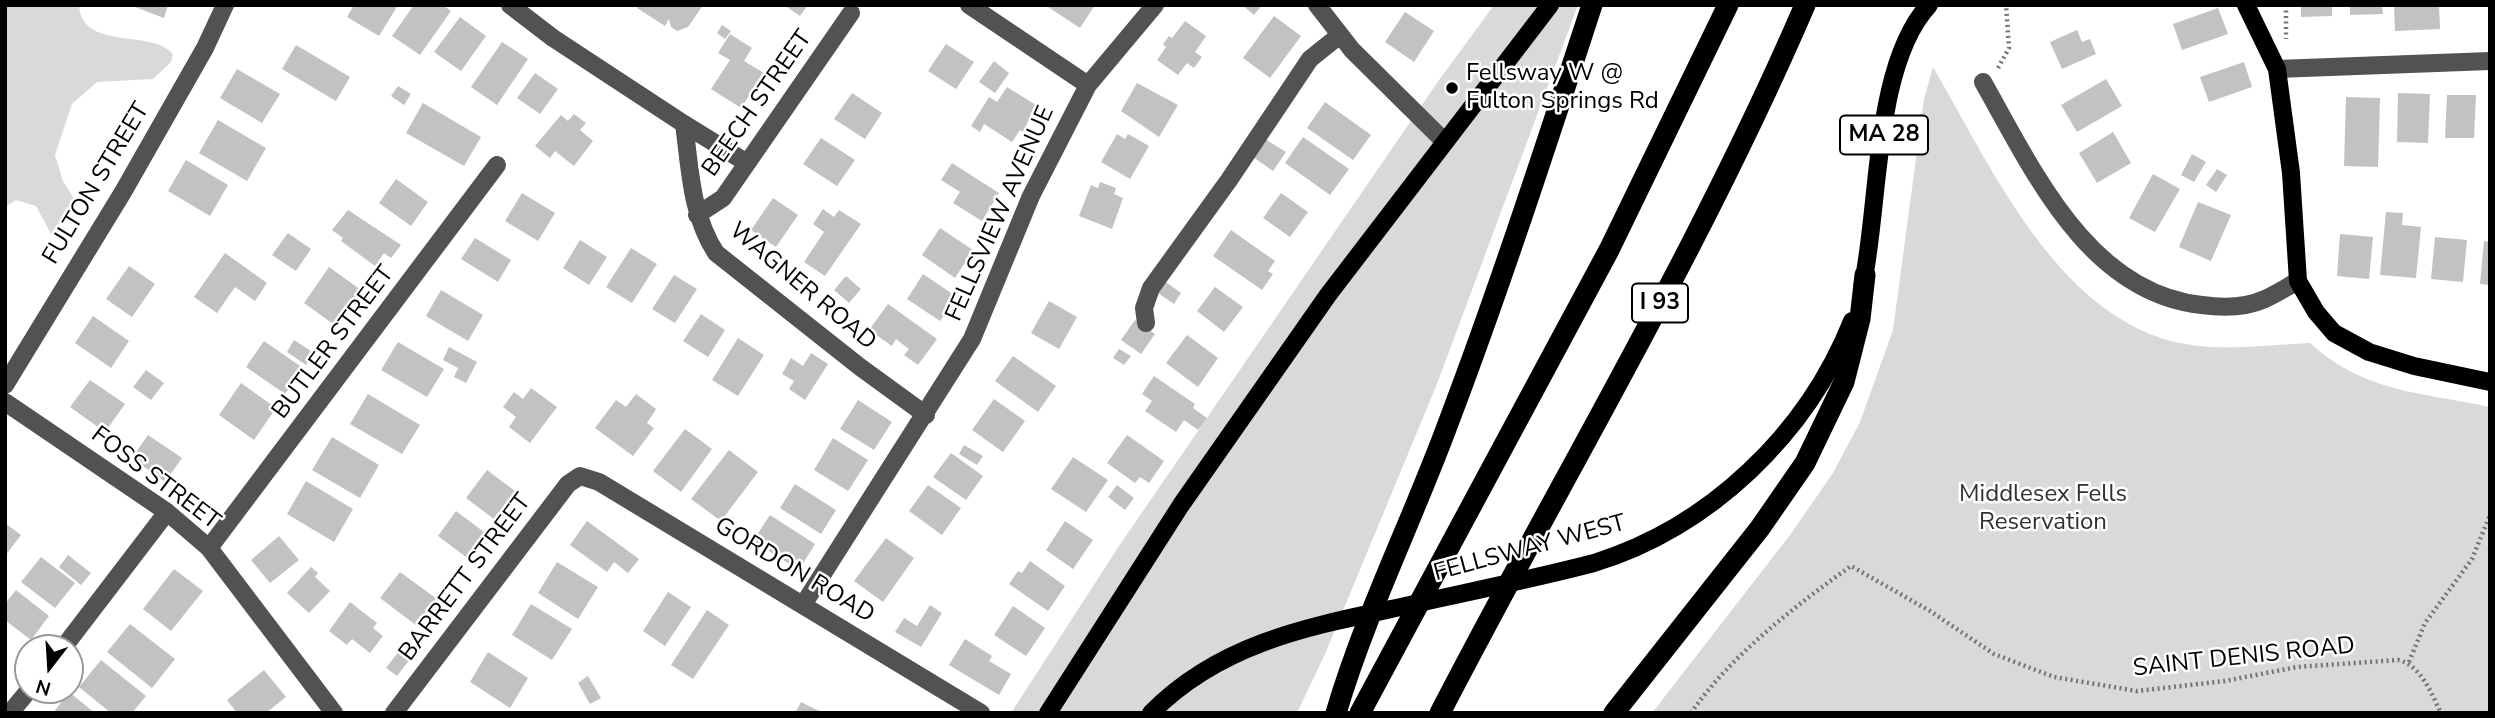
<!DOCTYPE html>
<style>
body{margin:0}
#map{position:relative;width:2495px;height:718px;overflow:hidden;background:#fff;font-family:"Nunito Sans",sans-serif}
canvas{display:block}
.frame{position:absolute;inset:0;border:7px solid #000;pointer-events:none}
.north{position:absolute;left:14px;top:634px;width:70px;height:70px;box-sizing:border-box;background:#fff;border:2px solid #999;border-radius:50%;rotate:197deg;font-size:19px;font-weight:700;line-height:28px;text-align:center;color:#000}
.north::after{content:'';display:block;margin:auto;width:24px;height:32px;background:#000;clip-path:polygon(50% 0,100% 100%,50% 72%,0 100%)}
</style>
<div id="map">
<canvas width="2495" height="718"></canvas>
<div class="frame"></div>
<div class="north">N</div>
</div>
<script>
const context = document.querySelector('canvas').getContext('2d');
context.lineJoin = 'round';
function fillPath(path, color) { context.fillStyle = color; context.fill(path, 'evenodd'); }
function stroke(path, color, width, dash) { context.strokeStyle = color; context.lineWidth = width; context.lineCap = dash ? 'butt' : 'round'; context.setLineDash(dash || []); context.stroke(path); }
function label(font, color, halo, rows, align = 'center') {
  context.font = font + ' "Nunito Sans",sans-serif'; context.lineWidth = 5; context.setLineDash([]); context.textBaseline = 'middle'; context.strokeStyle = halo; context.fillStyle = color; for (const [text, x, y, turn = 0] of rows) {
    context.save(); context.translate(x, y); context.rotate((+turn || 0) * Math.PI / 180); context.textAlign = isNaN(turn) ? turn : align; if (halo) context.strokeText(text, 0, 0); context.fillText(text, 0, 0); context.restore();
  }
}
fillPath(new Path2D(`
 M5 5H79C82 52 151 28 173 54L171 62 153 79 97 82 72 104 55 155 63 181 76 202 51 234 36 206 16 200 5 207Z
 M1494 5H1578L1437 384 1325 654 1297 713H1011L1121 543 1437 83Z
 M1933 67C1988 161 2050 301 2161 338 2208 354 2262 345 2310 343 2365 393 2421 392 2490 407V713H1652L1790 535 1833 473 1860 422 1893 330 1924 99Z`), '#d9d9d9');
fillPath(new Path2D(`
 M130 5H168L164 18Z
 M354 5H398L379 36 347 17Z
 M414 5H443L451 11 420 55 392 36Z
 M639 5H703L688 27 677 31 671 27 669 19 665 26 637 8Z
 M784 5H808L800 16Z
 M1045 5H1095L1080 28Z
 M1242 5H1262L1254 15Z
 M2301 5H2332V16L2301 17Z
 M2350 5H2382L2383 14 2350 15Z
 M2394 5H2439L2440 29 2395 31Z
 M2218 8 2228 34 2182 50 2173 24Z
 M1405 12 1434 31 1414 62 1385 42Z
 M1274 16 1301 36 1270 78 1243 58Z
 M460 17 486 36 461 71 434 52Z
 M1185 21 1206 36 1195 52 1202 57 1194 68 1187 63 1178 75 1157 60 1166 47 1163 44 1169 36 1172 38Z
 M722 25 731 31 725 39 717 33Z
 M2077 30 2082 42 2090 39 2096 54 2062 69 2050 42Z
 M730 34 752 48 744 61 764 73 741 108 711 89 730 60 718 53Z
 M502 42 528 59 497 105 471 87Z
 M946 44 974 62 956 89 928 71Z
 M296 45 350 77 336 101 282 69Z
 M994 61 1009 73 995 93 979 82Z
 M2244 62 2252 87 2209 102 2200 77Z
 M237 69 280 94 262 123 220 98Z
 M535 73 558 89 540 114 517 98Z
 M2106 79 2122 106 2077 132 2061 105Z
 M1137 83 1178 105 1159 137 1121 111Z
 M398 86 411 94 404 105 391 96Z
 M1007 87 1036 105 1023 132 1020 130 1012 142 984 124 980 132 971 126 989 97 997 102Z
 M852 93 882 113 865 139 834 119Z
 M2398 93 2430 94 2428 143 2397 142Z
 M2447 95H2476L2474 138H2445Z
 M2346 97 2380 98 2378 167 2344 166Z
 M1325 102 1371 135 1353 160 1307 128Z
 M423 103 481 137 464 166 406 133Z
 M574 114 586 123 580 130 593 141 574 166 555 151 550 158 535 146 561 115 568 121Z
 M218 120 266 148 247 181 199 153Z
 M2113 132 2131 163 2097 183 2079 153Z
 M1117 134 1125 139 1128 134 1149 146 1130 179 1101 162Z
 M1303 137 1349 169 1330 195 1285 163Z
 M821 138 855 160 837 186 803 164Z
 M1265 139 1286 152 1273 171 1253 157Z
 M2192 154 2206 162 2194 182 2181 175Z
 M186 160 228 185 210 216 168 191Z
 M952 163 999 193 982 221 953 203 960 192 941 180Z
 M2217 169 2227 175 2216 192 2206 185Z
 M2153 174 2180 189 2155 232 2129 218Z
 M396 179 428 202 411 226 379 203Z
 M1100 182 1116 188 1114 194 1123 198 1112 229 1079 216 1091 185 1098 188Z
 M522 193 555 213 538 241 505 221Z
 M1281 193 1308 212 1290 237 1263 218Z
 M773 198 798 215 776 247 751 230Z
 M2198 202 2231 215 2211 261 2179 247Z
 M823 209 834 217 839 210 861 224 825 276 804 262 824 232 813 224Z
 M348 210 401 245 391 258 384 253 375 266 341 241 343 238 332 230Z
 M2386 212 2403 213 2402 225 2421 227 2416 278 2380 275Z
 M940 228 973 250 955 278 922 255Z
 M1231 230 1275 261 1268 271 1273 274 1262 290 1213 256Z
 M288 233 311 249 296 271 272 255Z
 M2340 234 2373 237 2369 279 2337 276Z
 M2435 237 2467 240 2463 282 2431 279Z
 M475 238 511 260 498 282 461 259Z
 M580 240 607 257 589 285 563 268Z
 M2484 241 2490 242V285L2480 284Z
 M631 248 657 264 632 303 606 287Z
 M225 253 267 283 255 301 235 287 217 313 194 297Z
 M129 266 155 284 132 317 106 299Z
 M329 267 361 290 336 326 304 303Z
 M923 274 957 297 940 321 907 299Z
 M674 275 697 289 675 323 652 309Z
 M846 276 861 289 849 303 834 290Z
 M1163 280 1181 293 1174 304 1155 291Z
 M1215 287 1243 307 1224 332 1197 311Z
 M441 290 483 315 468 341 426 316Z
 M1049 301 1077 317 1059 349 1031 333Z
 M888 304 937 339 918 365 904 355 909 349 896 339 892 346 869 330Z
 M701 314 725 330 708 357 683 341Z
 M93 316 129 341 111 368 75 343Z
 M1135 320 1155 334 1141 354 1121 340Z
 M1187 335 1218 358 1198 387 1166 363Z
 M738 338 764 355 738 396 712 380Z
 M294 340 314 353 306 365 287 352Z
 M264 341 303 368 285 394 246 367Z
 M398 342 444 369 427 397 381 370Z
 M449 347 477 362 466 383 454 377 458 368 443 360Z
 M1119 349 1131 356 1124 365 1113 358Z
 M811 353 828 364 805 400 789 389 794 381 782 374 791 358 803 366Z
 M1013 356 1056 386 1038 412 995 381Z
 M146 370 164 383 151 400 133 387Z
 M1154 376 1195 404 1193 408 1207 418 1198 430 1184 420 1176 432 1145 411 1152 401 1142 394Z
 M90 380 125 404 105 432 70 407Z
 M241 383 276 408 254 440 219 415Z
 M531 388 557 407 530 443 509 427 516 417 503 407 514 392 523 399Z
 M368 394 420 425 402 454 350 424Z
 M636 394 656 409 647 423 654 428 633 456 595 428 616 400 626 407Z
 M994 399 1025 421 1003 452 972 430Z
 M858 400 892 422 874 450 840 429Z
 M685 429 712 449 681 492 653 471Z
 M148 435 182 458 165 482 132 458Z
 M1127 435 1164 461 1149 483 1140 477 1135 483 1107 463Z
 M332 437 379 465 360 498 312 470Z
 M833 438 868 460 848 491 814 470Z
 M964 445 983 456 977 465 959 454Z
 M729 450 758 472 721 521 691 499Z
 M951 453 983 476 966 500 933 477Z
 M1073 457 1108 480 1086 512 1051 489Z
 M487 470 519 494 498 522 466 498Z
 M306 481 353 509 334 542 287 514Z
 M795 484 836 510 821 534 780 508Z
 M928 485 961 508 942 535 909 511Z
 M1117 485 1134 498 1125 510 1108 497Z
 M456 511 488 535 470 560 438 536Z
 M770 515 815 544 799 570 753 541Z
 M587 521 639 559 628 573 614 562 607 572 570 545Z
 M1065 521 1093 540 1073 569 1046 550Z
 M5 523 21 535 5 556Z
 M279 536 299 560 270 583 251 560Z
 M886 538 914 558 883 602 854 581Z
 M68 555 91 573 81 585 59 567Z
 M41 557 75 583 55 608 21 582Z
 M1030 561 1065 586 1048 611 1009 584 1018 571 1022 573Z
 M557 562 598 587 578 619 538 593Z
 M311 567 318 573 315 577 330 591 309 613 287 593Z
 M174 569 203 591 171 631 143 609Z
 M400 572 437 599 417 626 380 598Z
 M16 590 49 616 31 640 5 620V604Z
 M668 592 691 607 665 646 643 631Z
 M350 602 377 623 373 628 383 636 370 653 352 639 347 645 329 631Z
 M531 604 572 629 552 660 512 635Z
 M930 605 942 613 921 647 895 632 904 618 917 626Z
 M1013 606 1045 628 1026 656 994 635Z
 M707 610 729 625 693 679 671 665Z
 M130 624 175 659 152 688 107 652Z
 M965 639 992 656 989 661 1011 674 999 695 949 665Z
 M399 651 410 659 397 676 386 668Z
 M488 652 528 678 510 708 470 682Z
 M101 660 146 696 132 713H111L79 687Z
 M264 670 286 697 266 713H237L227 700Z
 M588 676 601 698 590 704 578 683Z
 M69 692 95 713H53Z
 M801 702 823 713H795Z`), '#c2c2c2');
stroke(new Path2D(`
 M2286 5V39
 M1998 68 2009 48 2006 5
 M2409 662 2425 623 2472 559 2490 515
 M1691 713C1730 656 1795 606 1851 566L1930 611 1994 654 2054 677 2137 691 2225 681 2297 667 2398 660C2421 665 2431 693 2441 713`), '#747474', 4.5, [2, 3.5]);
stroke(new Path2D(`
 M510 5 553 38 684 124C690 168 691 215 716 253L860 367 926 415
 M969 5 1088 85
 M1317 5 1352 50 1444 141
 M2277 69 2490 61
 M1983 82C2033 170 2088 293 2202 305 2223 308 2245 308 2265 299 2276 294 2287 287 2298 281
 M684 124 747 163
 M697 215 723 198 851 13
 M1146 323 1144 308 1151 288 1229 180 1310 59 1340 35
 M5 385 123 192 205 48 225 5
 M5 402 167 512 209 548 334 713
 M209 548 497 165
 M803 605 972 339 1031 196 1088 85 1155 5
 M63 648 167 512
 M10 713 29 690
 M394 713 568 484 580 476 599 482 981 713`), '#525252', 18);
stroke(new Path2D(`
 M2246 5 2277 69 2291 173 2298 281 2316 312 2334 333 2369 352 2414 366 2490 382
 M1862 288C1880 208 1873 65 1929 5
 M1048 713 1181 505 1328 295 1550 5
 M1151 713C1219 644 1306 627 1396 608 1462 593 1529 580 1594 563 1710 527 1807 434 1852 321`), '#000', 18);
stroke(new Path2D(`
 M1336 713C1366 612 1413 519 1449 421 1501 284 1546 145 1592 5
 M1360 713 1609 250 1728 5
 M1440 713C1562 477 1700 249 1805 5
 M1614 713 1760 528 1805 463 1844 382 1860 319 1865 275`), '#000', 21);
for (const [x, y, r, color] of [
 [1452,88,7,"#000"]
]) { const dot = new Path2D(); dot.arc(x, y, r, 0, 2 * Math.PI); context.fillStyle = color; context.fill(dot); stroke(dot, '#fff', 2.5); }
for (const [x, y, w] of [
 [1884,135,88],
 [1660,303,56]
]) { const box = new Path2D(); box.roundRect(x - w / 2, y - 19.5, w, 39, 5); context.fillStyle = '#fff'; context.fill(box); stroke(box, '#000', 2); }
label('bold 23px', '#000', null, [
 ["MA 28",1884,135],
 ["I 93",1660,303]
]);
label('24px', '#000', '#fff', [
 ["Fellsway W @",1466,74],
 ["Fulton Springs Rd",1466,102]
], 'left');
label('24px', '#000', '#fff', [
 ["BEECH STREET",758,104,-55],
 ["FULTON STREET",97,184,-59],
 ["FELLSVIEW AVENUE",1001,214,-66],
 ["WAGNER ROAD",802,287,40],
 ["BUTLER STREET",334,343,-53],
 ["FOSS STREET",155,479,37],
 ["FELLSWAY WEST",1530,549,-15],
 ["GORDON ROAD",794,571,31],
 ["BARRETT STREET",466,578,-53],
 ["SAINT DENIS ROAD",2244,658,-6]
]);
label('24px', '#303030', '#fff', [
 ["Middlesex Fells",2043,495],
 ["Reservation",2043,523]
]);
</script>
